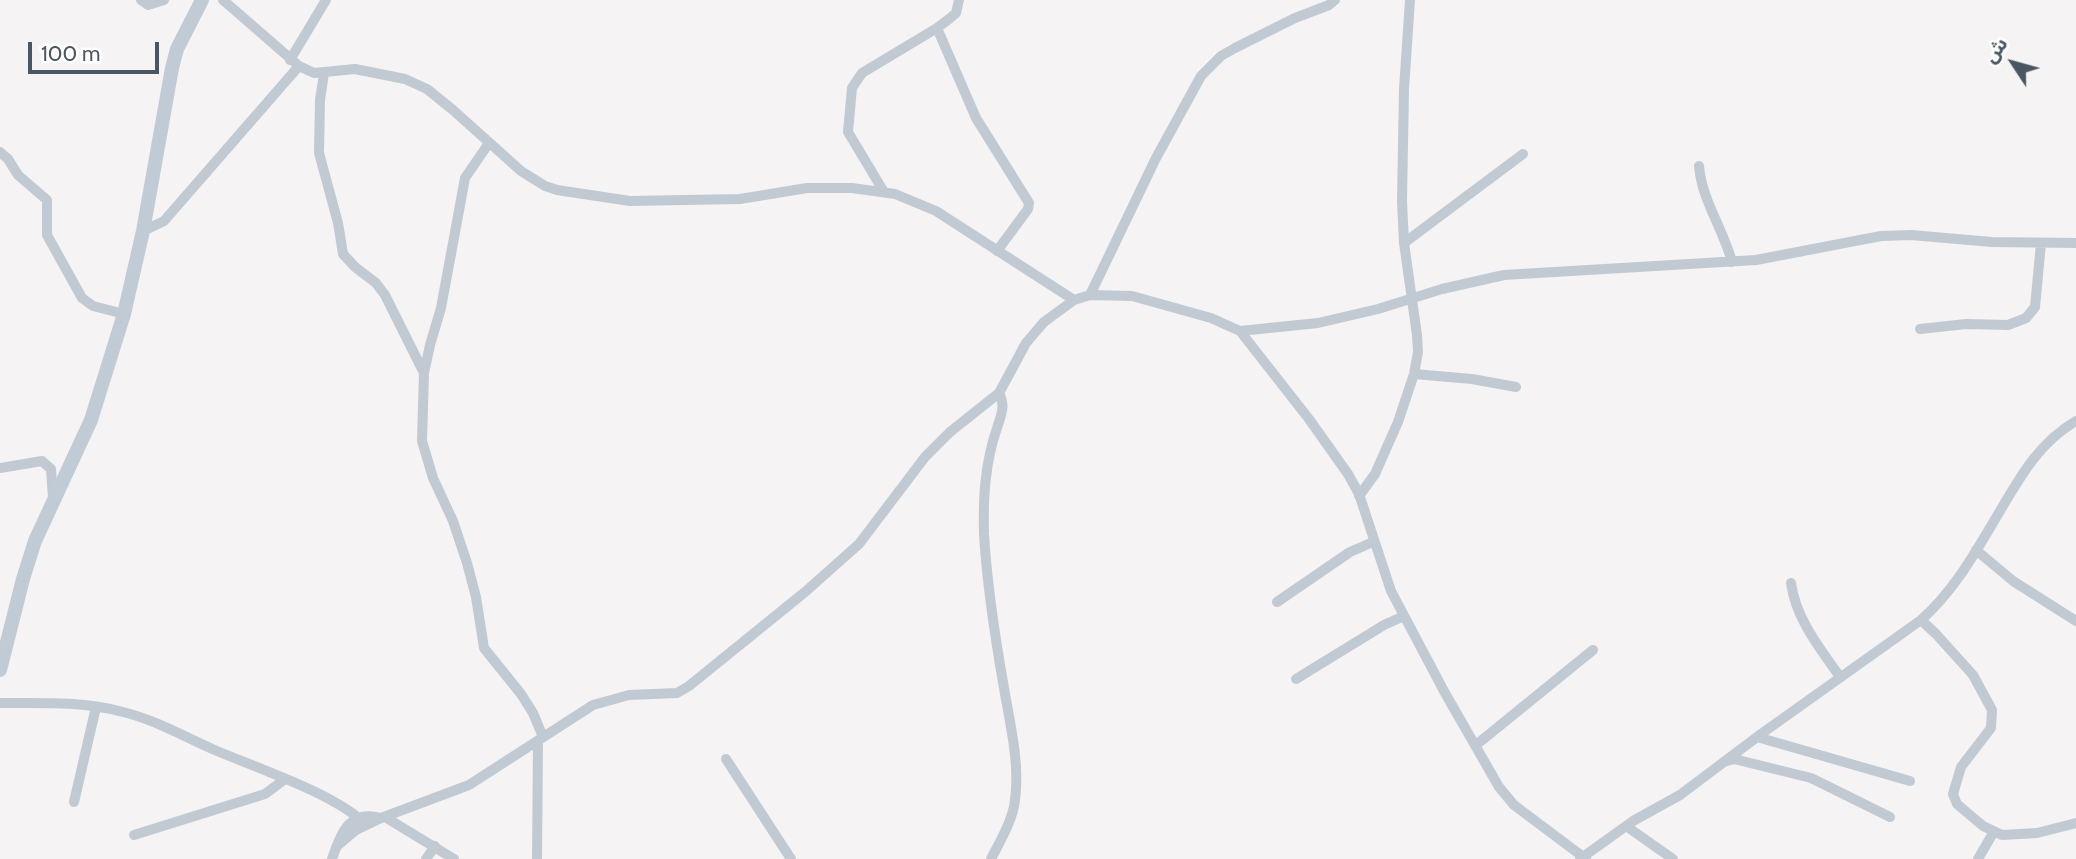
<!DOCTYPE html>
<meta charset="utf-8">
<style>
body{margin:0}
#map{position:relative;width:2076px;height:859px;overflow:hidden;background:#f5f3f3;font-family:Cabin,"Noto Sans Arabic",sans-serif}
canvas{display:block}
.north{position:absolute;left:1978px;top:28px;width:70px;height:70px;-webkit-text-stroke:5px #fff;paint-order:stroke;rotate:306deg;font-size:19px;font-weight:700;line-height:28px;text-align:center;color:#4a5661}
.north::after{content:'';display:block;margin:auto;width:24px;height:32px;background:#4a5661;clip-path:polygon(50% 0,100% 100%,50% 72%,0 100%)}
.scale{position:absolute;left:28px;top:42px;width:131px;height:32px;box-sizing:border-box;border:4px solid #4a5661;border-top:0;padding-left:9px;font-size:21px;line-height:24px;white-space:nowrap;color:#4a5661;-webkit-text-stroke:5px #fff;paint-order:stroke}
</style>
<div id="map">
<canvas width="2076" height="859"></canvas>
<div class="north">ش</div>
<div class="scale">100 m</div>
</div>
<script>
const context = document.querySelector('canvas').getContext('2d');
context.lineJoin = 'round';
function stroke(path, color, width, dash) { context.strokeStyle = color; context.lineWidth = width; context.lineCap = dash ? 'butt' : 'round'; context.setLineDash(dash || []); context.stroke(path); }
stroke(new Path2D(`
 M141 0 148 5 164 0
 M223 0 299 66 314 73 355 69 405 79 427 89 453 110 521 171 545 186 557 190 630 201 740 199 807 188H852L895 194 936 211 1074 300
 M937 28 976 118 1029 203 1028 209 997 251
 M290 60 326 0
 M324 73 320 100 319 153 338 223 343 254 355 267 376 283 385 295 424 373
 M489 143 465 178 441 308 430 345 424 373 422 441 433 478 453 521 467 563 476 597 484 648 521 694 533 713 543 737
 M0 152 8 159 18 175 47 200V235L82 298 93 306 124 314
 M1699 166C1702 201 1723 228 1732 262
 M884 192 848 132 852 88 862 73 937 28 949 19 956 13 959 0
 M143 231 164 221 299 66
 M1404 243 1523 154
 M1090 295 1156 158 1201 76 1221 56 1235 48 1295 18 1329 5 1335 0
 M1920 329 1966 324 2008 325 2026 318 2035 307 2041 243
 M1240 331 1318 323 1378 309 1442 289 1504 275 1756 260 1881 236 1911 235 1992 242 2076 243
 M1414 374 1472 379 1516 387
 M0 468 42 461 51 469 53 498
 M1359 496 1375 474 1398 422 1414 374 1418 352 1417 335 1404 243 1402 201 1404 89 1410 0
 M1976 550 2013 581 2076 621
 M1791 583C1796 619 1819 647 1840 677
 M1277 602 1350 552 1373 542
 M1921 620 1936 634 1973 675 1992 710 1991 728 1961 767 1953 794 1957 804 1983 826 2002 835 2037 833 2076 823
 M1296 679 1384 625 1404 616
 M0 703C41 703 83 701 123 712 156 720 187 738 217 751 257 768 338 795 366 825
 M1757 737 1910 781
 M1476 745 1593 650
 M726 759 791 859
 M1727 761 1734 759 1811 778 1890 817
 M74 802 96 707
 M385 817 454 859
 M1626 826 1673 859
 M134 835 265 794 285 779
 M336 847 356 830 381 818 469 785 593 705 629 695 677 693 689 686 805 592 859 544 925 457 950 432 999 393 1026 343 1044 322 1074 300 1090 295 1132 296 1211 318 1240 331 1309 419 1348 474 1359 494 1391 591 1445 693 1499 787 1514 805 1586 859
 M332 859C341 834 348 809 381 818
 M426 859 435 846
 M537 859 538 741
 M991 859C1000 841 1013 820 1015 800 1020 763 1010 724 1004 688 995 637 987 586 984 534 983 497 985 463 997 428 1001 415 1006 406 999 393
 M1580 859 1633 821 1680 795 1761 734 1921 620C1954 591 1975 553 1997 516 2019 479 2038 443 2076 421
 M1978 859 1993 833`), '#c1cad2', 10);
stroke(new Path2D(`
 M0 670 23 579 35 541 91 420 124 314 143 231 172 68 177 49 202 0`), '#c1cbd6', 14);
</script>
